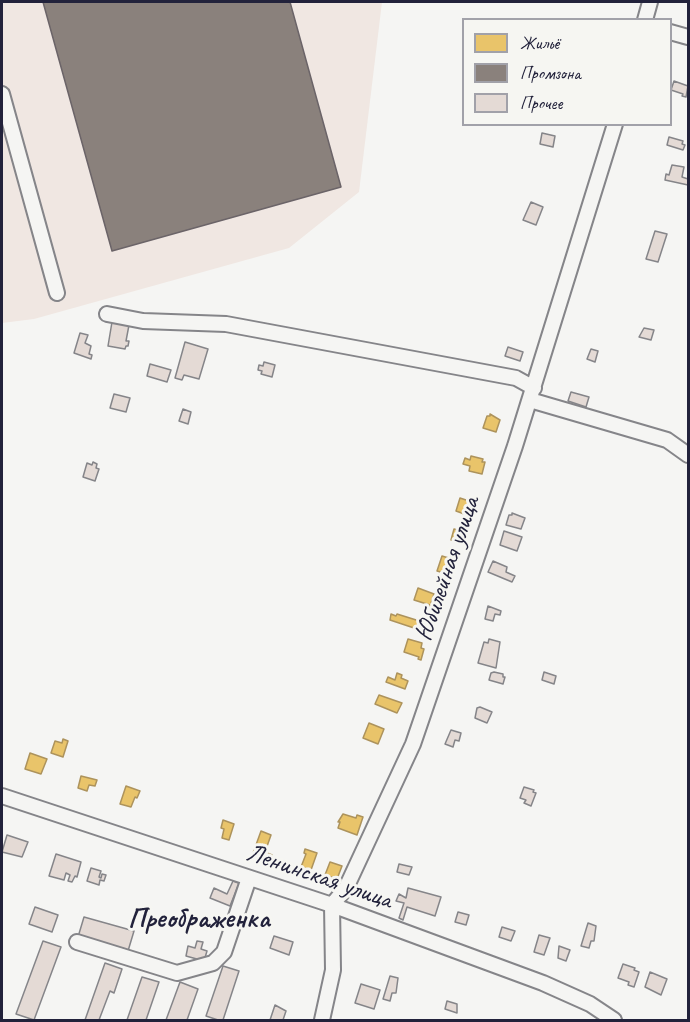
<!DOCTYPE html>
<meta charset="utf-8">
<style>
body{margin:0}
#map{position:relative;width:690px;height:1022px;overflow:hidden;background:#f5f5f3;font-family:Caveat,sans-serif}
canvas{display:block}
.frame{position:absolute;inset:0;border:3px solid #22223b;pointer-events:none}
.legend{position:absolute;left:462px;top:18px;width:210px;height:108px;box-sizing:border-box;background:#f6f6f2;border:2px solid #a1a1a9;margin:0;padding:8px 10px;list-style:none;font-size:18px;color:#22223b}
.legend li{display:flex;align-items:center;gap:12px;height:30px}
.legend b{width:30px;border:2px solid #a1a1a9}
</style>
<div id="map">
<canvas width="690" height="1022"></canvas>
<div class="frame"></div>
<ul class="legend">
<li><b style="height:16px;background:#e9c46a"></b>Жильё</li>
<li><b style="height:16px;background:#8a817c"></b>Промзона</li>
<li><b style="height:16px;background:#e4dad5"></b>Прочее</li>
</ul>
</div>
<script>
const context = document.querySelector('canvas').getContext('2d');
context.lineJoin = 'round';
function fillPath(path, color) { context.fillStyle = color; context.fill(path, 'evenodd'); }
function stroke(path, color, width, dash) { context.strokeStyle = color; context.lineWidth = width; context.lineCap = dash ? 'butt' : 'round'; context.setLineDash(dash || []); context.stroke(path); }
function label(font, color, halo, rows, align = 'center') {
  context.font = font + ' Caveat,sans-serif'; context.lineWidth = 6; context.setLineDash([]); context.textBaseline = 'middle'; context.strokeStyle = halo; context.fillStyle = color; for (const [text, x, y, turn = 0] of rows) {
    context.save(); context.translate(x, y); context.rotate((+turn || 0) * Math.PI / 180); context.textAlign = isNaN(turn) ? turn : align; if (halo) context.strokeText(text, 0, 0); context.fillText(text, 0, 0); context.restore();
  }
}
fillPath(new Path2D(`
 M2 2H382L359 192 289 248 34 319 2 323Z`), '#f0e7e2');
const homes = new Path2D(`
 M490 414 500 420 496 432 483 428 487 416H490Z
 M471 456 483 459 482 462H485L482 474 469 471 470 466 463 464 465 458 470 460Z
 M460 498 472 502 467 515 456 511Z
 M454 529 464 532 461 543 451 540Z
 M442 556 452 559 448 574 437 571Z
 M418 588 434 594 431 603 434 604 432 609 429 608 430 605 414 600Z
 M391 614 396 616 397 614 429 624 426 632 390 620Z
 M408 639 422 643 421 648 424 649 421 660 418 659 419 657 404 652Z
 M397 673 402 675 401 678 408 681 405 689 386 682 388 677 395 680Z
 M379 695 402 703 397 713 375 704Z
 M369 723 384 729 378 744 363 738Z
 M63 739 68 741 63 757 51 753 55 741 62 743Z
 M30 753 47 759 41 774 25 769Z
 M81 776 97 780 95 786 89 785 87 791 78 788Z
 M126 786 140 791 137 798 135 797 131 807 120 804Z
 M343 814 356 818 357 815 363 817 357 835 338 828 340 822H338Z
 M223 820 234 824 229 840 222 838 224 829 221 828Z
 M261 831 271 835 265 852 272 855 269 862 252 856Z
 M305 849 317 853 311 870 301 867 306 854 304 853Z
 M330 862 342 866 337 879 325 875Z`);
fillPath(homes, '#e9c46a');
stroke(homes, '#ad935c', 1.5);
const industry = new Path2D(`
 M43 2H290L341 187 112 251Z`);
fillPath(industry, '#8a817c');
stroke(industry, '#6b6468', 1.5);
const building = new Path2D(`
 M674 81 688 86 686 97 682 96 683 94 671 90Z
 M542 133 555 136 553 147 540 144Z
 M669 137 683 141 682 144 685 145 683 150 667 145Z
 M672 165 684 167 682 177 688 179V185L665 180 666 174 669 175Z
 M531 202 543 207 536 225 523 220Z
 M655 231 667 234 658 262 646 259Z
 M112 322 129 325 126 341H129L128 346H126L125 349 108 346Z
 M644 328 654 330 651 340 639 337Z
 M80 333 88 335 85 343 91 346 89 354 92 355 91 359 74 353Z
 M185 342 208 349 199 379 184 375 182 380 175 378Z
 M508 347 523 352 520 361 505 356Z
 M591 349 598 351 595 362 587 359Z
 M264 362 275 365 272 377 261 374 262 371 258 370 259 365 263 366Z
 M150 364 171 370 167 382 147 376Z
 M571 392 589 397 586 407 568 401Z
 M114 394 130 398 126 412 110 408Z
 M183 409 191 412 188 424 179 421Z
 M93 462 97 464 96 468 99 469 95 481 83 477 87 463 92 465Z
 M512 513 525 518 521 529 506 525 509 515H512Z
 M504 531 522 537 517 551 500 545Z
 M493 561 507 567 506 572 515 576 512 582 488 572Z
 M488 606 501 611 500 615 495 614 493 621 485 619Z
 M489 639 500 642 496 668 478 663 484 642 488 643Z
 M494 672 503 674V677H505L503 684 489 680 491 673Z
 M544 672 556 676 554 684 542 680Z
 M480 707 492 712 487 723 475 718 477 708Z
 M451 730 461 733 459 741 455 740 453 747 445 744Z
 M524 787 534 790 533 792 536 793 531 806 524 803 526 800 520 798Z
 M7 835 28 842 22 857 2 852Z
 M56 854 81 862 77 877 75 876 72 882 68 881 70 875 66 873 64 880 49 876Z
 M399 864 412 867 409 875 397 872Z
 M91 868 101 871 99 877 101 878 102 874 106 875 104 881 100 880 99 885 87 881Z
 M233 881 241 884 240 887 238 886 230 906 210 898 214 888 227 894Z
 M408 888 441 897 435 916 407 907 403 920 399 918 404 903 396 901 399 894 406 898Z
 M35 907 58 915 52 932 29 924Z
 M458 912 469 915 466 925 455 922Z
 M84 917 134 931 128 951 78 937Z
 M588 923 596 926 594 941H591L589 948 581 946Z
 M502 927 515 931 511 941 499 937Z
 M539 935 550 938 544 955 534 952Z
 M274 936 293 942 289 955 270 948Z
 M43 941 61 947 34 1020 16 1014Z
 M197 941 203 942 201 949 207 951 204 961 186 956 188 946 195 948Z
 M559 946 570 950 566 961 558 958Z
 M105 963 122 969 114 993 110 991 99 1020H85Z
 M623 964 635 968 634 970 639 972 634 987 628 985 629 982 618 978Z
 M223 966 239 971 223 1020H218L206 1016Z
 M650 972 667 979 661 995 645 987Z
 M390 976 398 978 396 993H392L390 1001 383 999Z
 M142 977 159 982 146 1020H127Z
 M180 982 198 989 187 1020H166Z
 M361 984 380 990 374 1009 355 1003Z
 M447 1001 457 1004V1013L445 1009Z
 M275 1005 286 1011 283 1020H270Z`);
fillPath(building, '#e4dad5');
stroke(building, '#858589', 1.5);
const minor = new Path2D(`
 M645 20 650 2
 M670 32 688 37
 M2 94 57 293
 M107 314 143 321 226 324 516 378 534 388
 M530 400 667 440 688 455
 M2 796 332 905 543 983 590 1004 614 1020
 M77 942 177 973 213 963 224 952 249 878
 M322 1020 333 970 332 905 346 888 413 744 515 446 615 124`);
stroke(minor, '#858589', 18);
stroke(minor, '#f5f5f3', 14);
label('26px', '#22223b', '#f6f6f2', [
 ["Юбилейная улица",448,569,-71],
 ["Ленинская улица",319,877,19]
]);
label('bold 28px', '#22223b', '#f6f6f2', [
 ["Преображенка",199,920]
]);
</script>
